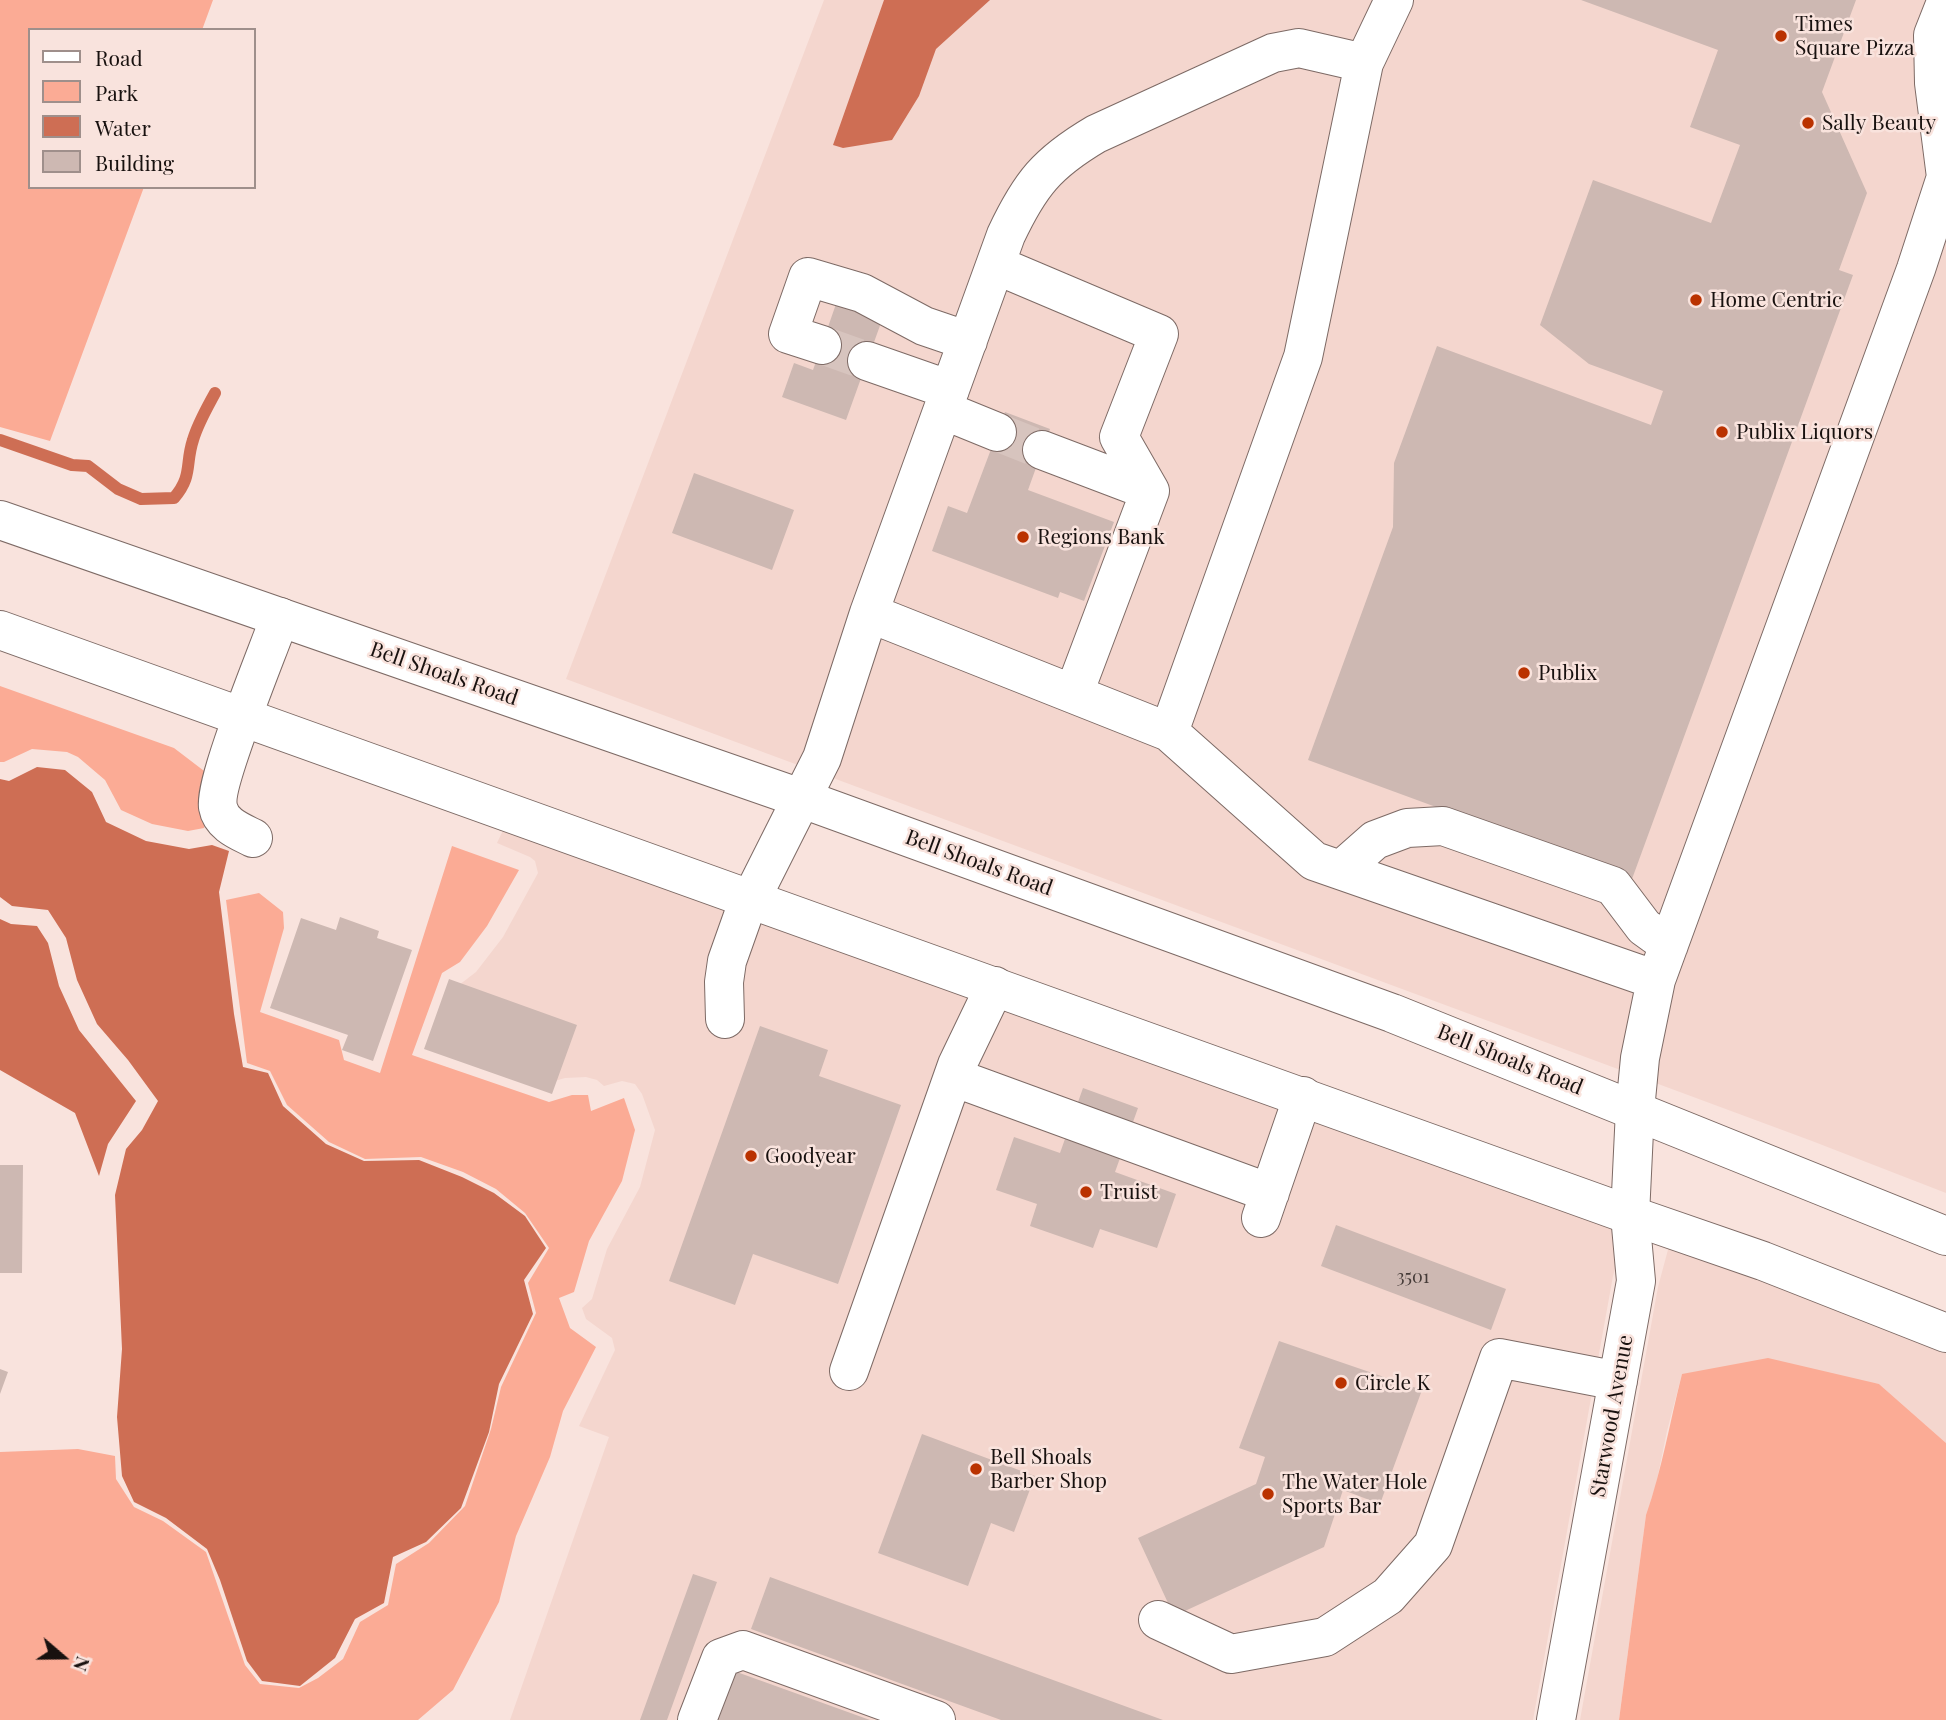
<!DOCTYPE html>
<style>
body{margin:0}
#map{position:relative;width:1946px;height:1720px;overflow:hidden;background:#f9e3dd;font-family:"Playfair Display",serif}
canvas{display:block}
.legend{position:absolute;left:28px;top:28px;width:228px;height:161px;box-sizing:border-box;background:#f9e3dd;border:2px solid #9f8f8b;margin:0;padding:9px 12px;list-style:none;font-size:21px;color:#18110f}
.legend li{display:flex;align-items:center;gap:14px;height:35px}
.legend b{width:35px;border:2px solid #9f8f8b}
.north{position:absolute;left:28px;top:1622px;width:70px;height:70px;-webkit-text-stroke:5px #f9e3dd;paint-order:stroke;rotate:110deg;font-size:19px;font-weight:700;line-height:28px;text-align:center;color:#18110f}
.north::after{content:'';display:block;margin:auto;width:24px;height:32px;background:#18110f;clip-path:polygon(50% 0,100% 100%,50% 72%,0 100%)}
</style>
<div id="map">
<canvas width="1946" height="1720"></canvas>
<ul class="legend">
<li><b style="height:9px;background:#fff"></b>Road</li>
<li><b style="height:19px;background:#fbab95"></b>Park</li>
<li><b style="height:19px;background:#ce6e54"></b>Water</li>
<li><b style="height:19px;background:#cdb8b2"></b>Building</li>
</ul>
<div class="north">N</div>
</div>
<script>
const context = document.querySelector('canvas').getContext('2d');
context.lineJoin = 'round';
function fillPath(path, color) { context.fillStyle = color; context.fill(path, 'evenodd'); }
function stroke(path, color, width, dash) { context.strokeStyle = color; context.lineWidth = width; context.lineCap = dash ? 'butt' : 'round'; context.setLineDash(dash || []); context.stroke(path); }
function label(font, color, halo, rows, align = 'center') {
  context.font = font + ' "Playfair Display",serif'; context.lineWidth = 5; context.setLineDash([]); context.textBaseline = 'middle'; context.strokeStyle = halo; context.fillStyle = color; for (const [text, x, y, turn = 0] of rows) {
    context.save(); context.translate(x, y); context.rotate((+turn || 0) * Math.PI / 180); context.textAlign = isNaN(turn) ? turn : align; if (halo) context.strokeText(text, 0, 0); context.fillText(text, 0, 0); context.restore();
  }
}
fillPath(new Path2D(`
 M824 0H1946V1193L1812 1141 566 679Z
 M516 803 1630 1215 1613 1276 1533 1720H510L609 1437 579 1426 615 1350 612 1338 586 1319 582 1308 592 1299 607 1249 640 1187 655 1130 642 1094 635 1084 622 1081 604 1086 597 1080 586 1077 565 1078 548 1083 459 985 476 972 503 937 538 873 535 861 530 857 497 843Z
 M1673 1231 1813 1281 1946 1352V1443L1879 1384 1682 1374 1667 1431 1656 1485 1646 1515 1619 1720H1580L1658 1287Z`), '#f4d6ce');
fillPath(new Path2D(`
 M0 0H213L202 30H30V187H144L50 441 0 427Z
 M0 686 174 748 212 777 204 828 188 831 152 824 121 810 105 780 78 757 67 752 32 749 4 762H0Z
 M452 846 519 870 487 926 460 962 442 973 412 1055 549 1102 572 1095H588L591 1111 624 1098 635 1130 622 1181 589 1241 574 1292 559 1298 570 1328 596 1347 563 1411 550 1457 516 1536 499 1602 453 1690 418 1720H0V1452L78 1449 115 1456 116 1479 134 1507 163 1521 206 1552 245 1665 260 1684 299 1688 318 1678 343 1659 360 1622 388 1605 396 1564 429 1543 465 1506 491 1429 501 1387 536 1313 528 1283 549 1248 525 1213 496 1189 463 1172 421 1157 365 1159 329 1142 287 1105 270 1071 247 1063 226 900 259 893 283 912 284 928 260 1012 339 1040 344 1060 380 1073Z
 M1768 1358 1879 1384 1946 1443V1720H1619L1646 1515C1662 1470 1670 1421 1682 1374Z`), '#fbab95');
fillPath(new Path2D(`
 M884 0H990L936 49 919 96 892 140 843 148 833 145Z
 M37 767 65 770 92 792 106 822 146 841 189 849 212 845 229 851 219 892 234 1014 243 1067 268 1073 283 1106 326 1144 364 1161 419 1160 462 1177 494 1193 525 1216 546 1248 524 1280 533 1314 499 1384 489 1432 461 1508 426 1542 393 1557 384 1603 355 1619 335 1658 300 1686 262 1681 247 1661 220 1580 207 1549 166 1518 134 1502 122 1476 117 1417 122 1349 115 1195 126 1149 142 1130 158 1101 128 1060 97 1024 77 980 66 938 48 910 12 906 0 897V779L9 781Z
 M0 919 11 924 37 926 48 943 59 986 79 1030 136 1101 108 1144 99 1176 75 1113 0 1070Z`), '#ce6e54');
stroke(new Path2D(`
 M0 440 72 465 88 466 118 489 141 499 174 498C193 476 185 464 193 440 198 423 207 408 215 393`), '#ce6e54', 12);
fillPath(new Path2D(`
 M1581 0H1856L1822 92 1867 193 1839 270 1853 275 1632 879 1308 760 1393 527 1394 463 1437 346 1651 425 1663 391 1589 364 1540 325 1593 180 1711 223 1740 145 1690 127 1718 50Z
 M836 304 882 320 846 420 782 397 794 363 813 370Z
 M1005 412 1050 429 1028 490 1114 522 1084 601 1060 592 1058 598 932 551 948 506 967 513Z
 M694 473 794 510 772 570 672 533Z
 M340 917 379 931 377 938 412 950 373 1061 342 1050 348 1035 270 1008 301 918 336 930Z
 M449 979 577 1025 552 1094 424 1049Z
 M760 1026 828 1050 819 1076 901 1105 838 1284 753 1254 735 1305 669 1281Z
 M1083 1088 1138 1108 1115 1172 1176 1194 1157 1248 1100 1229 1093 1248 1030 1226 1037 1204 996 1190 1014 1137 1060 1153Z
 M0 1165H23L22 1273H0Z
 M1336 1225 1506 1289 1491 1330 1321 1266Z
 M1279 1341 1422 1390 1380 1504 1343 1490 1324 1547 1174 1616 1138 1538 1256 1484 1265 1457 1239 1448Z
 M0 1369 8 1372 0 1394Z
 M922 1434 1035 1476 1014 1532 991 1523 968 1586 878 1553Z
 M693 1574 717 1582 667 1720H640Z
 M770 1577 1163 1720H1001L751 1629Z
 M734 1671 870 1720H716Z`), '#cdb8b2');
stroke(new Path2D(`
 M822 345 867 361
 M997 432 1042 450`), '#d7c4be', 38, [38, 19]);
const minor = new Path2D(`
 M1394 0 1364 63 1303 357 1169 732 1314 861 1656 980
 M1946 2 1933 35 1934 83 1946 177
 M996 265 1159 334 1119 437 1150 491
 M822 345 788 334 808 277 862 293 924 326 968 341
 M867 361 950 390
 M943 410 997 432
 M1042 450 1150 491
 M869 613 1169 732
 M1074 693 1150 491
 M253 838C239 831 221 824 218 807 213 783 269 649 280 617
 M1341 870 1375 840 1407 828 1443 826 1613 886 1644 927 1669 945
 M725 1019 724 982 727 961 744 913 822 758 869 613 1006 235C1030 184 1047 163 1096 134L1273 53 1299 48 1364 63
 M953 1077 1270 1193
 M1261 1218 1303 1096
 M849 1371 957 1065 995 986
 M1158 1620 1231 1654 1325 1637 1388 1596 1433 1545 1499 1358 1618 1381
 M697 1720 721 1658 743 1650 936 1720
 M1556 1720 1636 1281 1630 1215 1635 1110 1640 1058 1656 980 1916 269 1946 177`);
const major = new Path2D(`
 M0 520 803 799 1392 1013 1946 1236
 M0 630 1630 1215 1763 1261 1946 1333`);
stroke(minor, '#7d6a65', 40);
stroke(major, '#7d6a65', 40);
stroke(minor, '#fff', 38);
stroke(major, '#fff', 38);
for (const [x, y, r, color] of [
 [1781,36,7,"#ba3200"],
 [1808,123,7,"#ba3200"],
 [1696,300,7,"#ba3200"],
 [1722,432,7,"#ba3200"],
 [1023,537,7,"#ba3200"],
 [1524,673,7,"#ba3200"],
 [751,1156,7,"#ba3200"],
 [1086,1192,7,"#ba3200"],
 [1341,1383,7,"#ba3200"],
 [976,1469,7,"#ba3200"],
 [1268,1494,7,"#ba3200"]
]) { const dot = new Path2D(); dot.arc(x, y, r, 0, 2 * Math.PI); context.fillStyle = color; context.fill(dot); stroke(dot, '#f9e3dd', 2.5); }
label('18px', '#453b38', null, [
 ["3501",1413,1277]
]);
label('21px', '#18110f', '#f9e3dd', [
 ["Times",1795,24],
 ["Square Pizza",1795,48],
 ["Sally Beauty",1822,123],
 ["Home Centric",1710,300],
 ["Publix Liquors",1736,432],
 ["Regions Bank",1037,537],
 ["Publix",1538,673],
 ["Goodyear",765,1156],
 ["Truist",1100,1192],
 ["Circle K",1355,1383],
 ["Bell Shoals",990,1457],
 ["Barber Shop",990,1481],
 ["The Water Hole",1282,1482],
 ["Sports Bar",1282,1506]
], 'left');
label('21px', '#18110f', '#f9e3dd', [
 ["Bell Shoals Road",444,674,19],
 ["Bell Shoals Road",979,863,20],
 ["Bell Shoals Road",1510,1060,22],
 ["Starwood Avenue",1612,1416,-80]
]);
</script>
